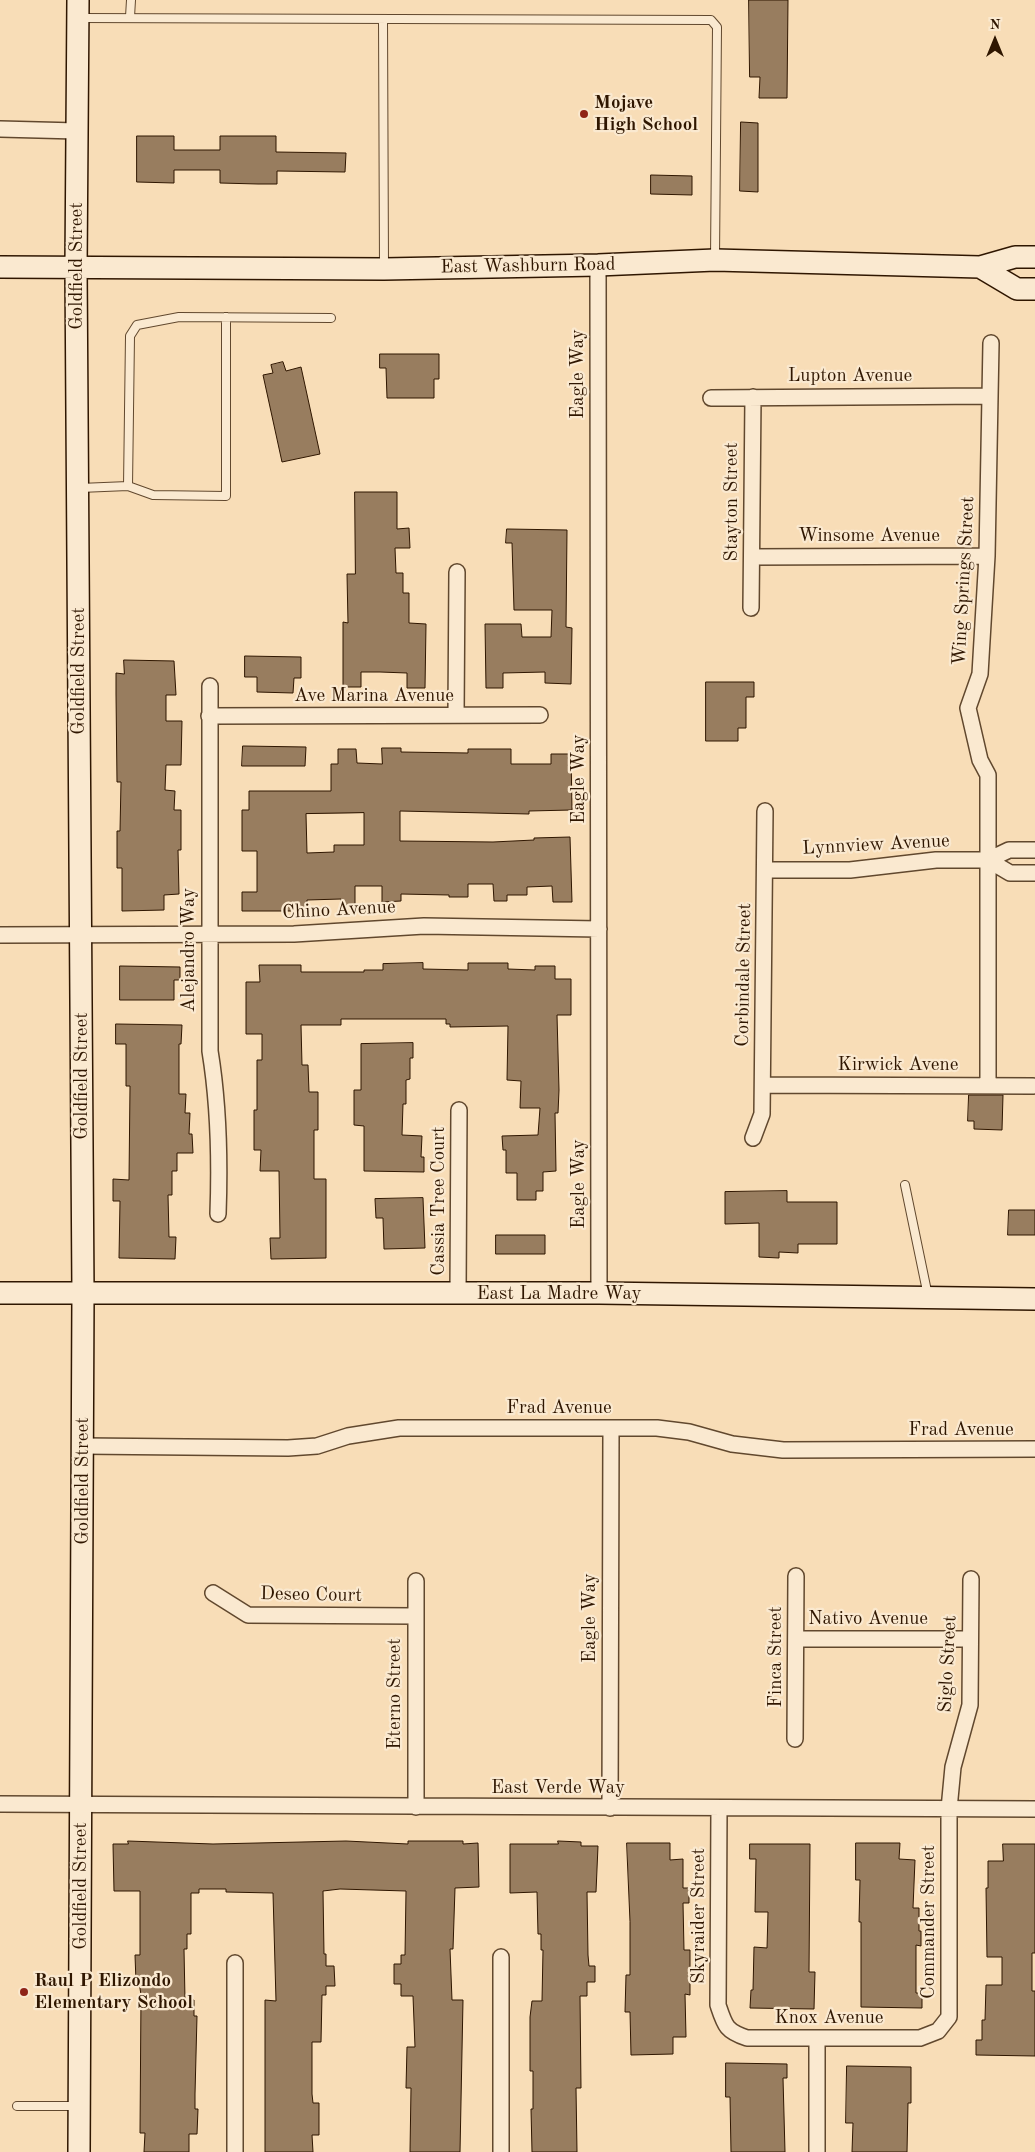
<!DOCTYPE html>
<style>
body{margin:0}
#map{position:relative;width:1035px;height:2152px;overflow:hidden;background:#f8ddb7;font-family:"Old Standard TT",serif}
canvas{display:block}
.north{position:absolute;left:970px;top:15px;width:50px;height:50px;-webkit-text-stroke:4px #fae9d0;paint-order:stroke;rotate:0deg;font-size:14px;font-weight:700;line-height:20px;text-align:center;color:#2f1600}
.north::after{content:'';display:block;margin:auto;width:18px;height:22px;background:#2f1600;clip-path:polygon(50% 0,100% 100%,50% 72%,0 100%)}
</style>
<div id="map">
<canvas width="1035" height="2152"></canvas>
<div class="north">N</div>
</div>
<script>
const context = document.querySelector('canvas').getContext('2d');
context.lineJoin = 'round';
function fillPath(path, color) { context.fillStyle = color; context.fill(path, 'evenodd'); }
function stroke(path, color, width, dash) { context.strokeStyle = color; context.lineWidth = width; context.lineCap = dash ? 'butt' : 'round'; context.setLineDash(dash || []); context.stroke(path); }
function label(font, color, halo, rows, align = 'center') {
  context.font = font + ' "Old Standard TT",serif'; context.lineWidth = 4.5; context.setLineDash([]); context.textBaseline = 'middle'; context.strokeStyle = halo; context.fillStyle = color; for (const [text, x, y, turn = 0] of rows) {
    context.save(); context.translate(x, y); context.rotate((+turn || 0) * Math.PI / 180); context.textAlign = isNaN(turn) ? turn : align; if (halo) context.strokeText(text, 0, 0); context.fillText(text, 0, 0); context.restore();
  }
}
const building = new Path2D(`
 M749 0H788L787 98H759L760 77H750Z
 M741 122 758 123V192L740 191Z
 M137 136H174V150H220V136H276V152L346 153 345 172 277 171V184H258L220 183V170H174V183L137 182Z
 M651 175 692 176V195L651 194Z
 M380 354H439V379H434V398H387L386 368H380Z
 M283 362 286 371 301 367 320 454 282 462 263 375 273 373 271 365Z
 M355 492H397V529L409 528 410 548H395L396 573H403V593H409V623L426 624 425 688H407V673L380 672H361V687H343V622L348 623 347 574H355Z
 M507 529 567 530 566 627 572 628 571 684 545 683V672L503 673V688H486L485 624H521L522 637H551L552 610H514L512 543H506Z
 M245 656 301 657V678H294L293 693 257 692V677H245Z
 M124 660 174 661 176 695H166V721H182L181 765H166L165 790 175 791 174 810H181V850H178L179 894 164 895V910L122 911V868H117V831H120L121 782H117L116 694V673L124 674Z
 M706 682H754V697H746V728H738V741H706Z
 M243 746 306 747 305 766H242Z
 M382 748H401V752L468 753V749H511V764H551V754H571L572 810 529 811V814L400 811V841L493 842 534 840V838L570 837 572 902H553L552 886 527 887V895H507V901H494L493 884H468V897H449V895L401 894V901L382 902V886H355V905H341V899L307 900V911H242V892H257V851H242V810H249V791H331V764H338V749H356L357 763 382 764ZM364 813V845H334V852L307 853 306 814Z
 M423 963V969L468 970V963H508V969L535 970V966H555V979H571V1015H557L559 1090 558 1113H555L556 1171 543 1172V1191H536V1200H517V1173H506V1150H503L502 1136 538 1135 540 1108H520L521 1081 507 1080 508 1026 450 1027V1024H446V1019H341V1025H301L302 1065H308L309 1092H318V1130H314V1179H326V1258L271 1259 270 1238H280L279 1171H260L261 1150H254V1110H257V1060H262V1034H246V982H260L259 965H301V972H364V970H383V964Z
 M120 966 180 967V980H174V1000H120Z
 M116 1024 182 1025 181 1044H179V1094H186L185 1113H190L189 1134H192L193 1153H177V1171H172V1195H168L169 1237H176L175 1259 119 1258 120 1201H113V1179L129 1180 130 1086H126V1044H116Z
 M413 1043V1058H410V1079L406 1080V1104H403L402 1135 422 1136 421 1157H424V1172L364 1171V1126L354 1125V1090H361V1044Z
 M969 1095H1003L1002 1130 974 1129V1121H968Z
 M787 1191V1202H837V1244H798V1253L779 1252V1258L759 1257V1223L725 1224V1192Z
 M423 1198 425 1248 384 1249 383 1218H376L375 1199Z
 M1009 1210H1035V1235H1008Z
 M496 1235H545V1254H496Z
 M128 1841 213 1844 346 1841 408 1844V1841H463V1844L478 1843 479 1887 455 1888 453 1949H450L452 2000H463L460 2152H410L411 2088H406L407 2047H415L413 1996H401V1984H394V1964H401V1955H405L406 1891 340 1889 323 1891 324 1954H326V1966H334L335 1986H326V1995H322L321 2042H312V2094L313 2103H319V2135H312L313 2152H265V2000L276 2001 273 1893 226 1892V1889H199V1893H191V1934H187V1949H184L185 2000H194V2016H197L195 2094V2109H198L197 2134H189V2152H144L145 2133H140L141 1995 139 1982H136L135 1955H140V1891H114L113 1844H128Z
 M558 1841 581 1842V1846H598L596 1892H587L588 1955 589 1966H595V1982H587V1996H580L581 2088H576L577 2152H532L531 2109H533V2071H530V2017L532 2001H542L543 1950H541V1934H538L537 1892 510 1893V1844H558Z
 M627 1843H670V1860L683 1859V1888H689V1903H683L684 1950H690V1995L685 1994 686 2037H673V2054L631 2055 630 2012H625L626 1975H630V1922Z
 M856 1843H900L899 1859 915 1860 913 1908H919V1931H921V1946L916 1945V1993H922V2008L861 2007V1922H859L860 1880H856Z
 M750 1844H810L809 1972H815L814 2009 750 2008 751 1990H753L754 1947 767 1948 768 1912H755L756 1859H750Z
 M1003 1844H1035V1953H1032V1991H1035V2056L976 2055V2040H982V2020H985L986 1985H1002V1957H987L986 1888H988V1861H1003Z
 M726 2063 787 2064V2078H783L785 2152H731L730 2097H726Z
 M847 2066 911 2067V2103H908L907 2152H852L853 2123H846Z`);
fillPath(building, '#987d5f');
stroke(building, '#2f1600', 1);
const lane = new Path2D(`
 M130 17 131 0
 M80 18 711 20 717 27 715 258
 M383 19 384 267
 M128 486 130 336 137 325 179 317 331 318
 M80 488 128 486 153 495 226 496V317
 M905 1185 928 1296
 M17 2106H78`);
const street = new Path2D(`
 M0 129 77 131
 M598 265 599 1293
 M711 398 990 396
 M752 557 987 556
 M751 608 753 397
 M210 686V1051C219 1106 220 1159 218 1214
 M456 715 457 572
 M209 716 540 715
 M988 860 1010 873H1035
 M765 870H850L936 860H988L1009 850H1035
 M0 935 294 934 424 926 599 929
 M763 1085 1033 1086
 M988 1085V775L980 760 968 708 980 674 987 556 991 343
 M753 1138 762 1114 765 811
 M458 1293 459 1110
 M83 1446 288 1448 317 1446 348 1436 399 1428H657L689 1432 732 1444 783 1450 1035 1449
 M213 1593 248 1615 415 1616
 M796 1639H970
 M795 1739 796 1576
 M0 1804 1035 1809
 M416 1807V1581
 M610 1808 611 1428
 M719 1808 718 2005C725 2026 726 2031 747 2038H920L938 2031 949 2017V1809L953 1767 970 1705 971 1579
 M235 1963V2152
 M817 2038V2152
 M501 2152V1957`);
const secondary = new Path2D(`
 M78 0 76 268 83 1293 79 2152
 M0 267 384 269 598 265 715 260 980 267 1015 257H1035
 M980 267 1017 289H1035
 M0 1293H599L1035 1299`);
stroke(lane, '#61482e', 10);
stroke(street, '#61482e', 18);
stroke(secondary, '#2f1600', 24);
stroke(lane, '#fae9d0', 8);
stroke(street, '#fae9d0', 15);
stroke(secondary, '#fae9d0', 21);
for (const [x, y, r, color] of [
 [584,114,5,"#8f2418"],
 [24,1992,5,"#8f2418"]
]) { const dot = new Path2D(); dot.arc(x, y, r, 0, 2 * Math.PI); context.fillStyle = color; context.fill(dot); stroke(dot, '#fae9d0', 2); }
label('bold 19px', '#2f1600', '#fae9d0', [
 ["Mojave",594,103],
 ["High School",594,125],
 ["Raul P Elizondo",34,1981],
 ["Elementary School",34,2003]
], 'left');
label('19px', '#2f1600', '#fae9d0', [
 ["Goldfield Street",77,266,-90],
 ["East Washburn Road",528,266,-1],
 ["Eagle Way",578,374,-90],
 ["Lupton Avenue",850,376],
 ["Stayton Street",732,502,-90],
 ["Winsome Avenue",869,536],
 ["Wing Springs Street",964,581,-87],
 ["Goldfield Street",79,671,-90],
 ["Ave Marina Avenue",374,696],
 ["Eagle Way",579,779,-90],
 ["Lynnview Avenue",876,845,-3],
 ["Chino Avenue",339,910,-3],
 ["Alejandro Way",189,950,-90],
 ["Corbindale Street",744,975,-89],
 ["Kirwick Avene",898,1065],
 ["Goldfield Street",82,1076,-90],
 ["Eagle Way",579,1184,-90],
 ["Cassia Tree Court",439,1201,-90],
 ["East La Madre Way",559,1294],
 ["Frad Avenue",559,1408],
 ["Frad Avenue",961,1430],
 ["Goldfield Street",83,1481,-90],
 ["Deseo Court",311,1595,1],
 ["Eagle Way",590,1618,-90],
 ["Nativo Avenue",868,1619],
 ["Finca Street",776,1657,-90],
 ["Siglo Street",948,1664,-87],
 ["Eterno Street",395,1694,-90],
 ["East Verde Way",558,1788],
 ["Goldfield Street",81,1886,-90],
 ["Skyraider Street",699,1916,-90],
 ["Commander Street",929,1922,-90],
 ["Knox Avenue",829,2018]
]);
</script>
